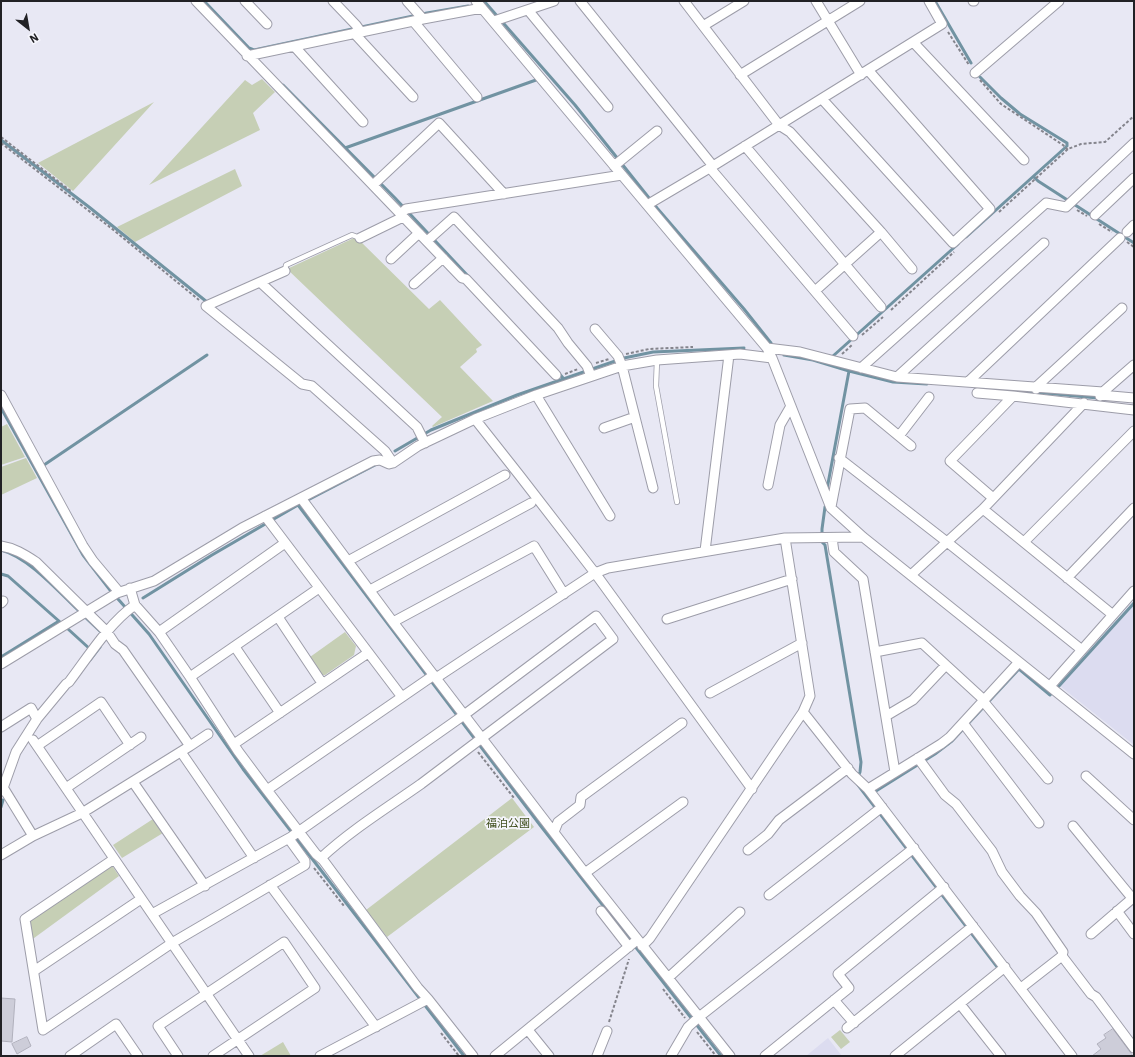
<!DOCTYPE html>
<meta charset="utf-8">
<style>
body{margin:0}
#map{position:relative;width:1135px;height:1057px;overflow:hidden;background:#e8e8f4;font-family:"IBM Plex Sans",sans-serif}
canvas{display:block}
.frame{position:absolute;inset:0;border:2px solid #212125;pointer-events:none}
.north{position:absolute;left:8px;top:8px;width:40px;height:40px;-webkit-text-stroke:3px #f6f6fd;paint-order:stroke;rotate:149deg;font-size:11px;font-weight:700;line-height:16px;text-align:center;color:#212125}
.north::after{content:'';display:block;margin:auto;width:14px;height:18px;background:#212125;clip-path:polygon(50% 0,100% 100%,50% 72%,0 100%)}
</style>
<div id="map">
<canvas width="1135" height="1057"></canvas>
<div class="frame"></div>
<div class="north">N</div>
</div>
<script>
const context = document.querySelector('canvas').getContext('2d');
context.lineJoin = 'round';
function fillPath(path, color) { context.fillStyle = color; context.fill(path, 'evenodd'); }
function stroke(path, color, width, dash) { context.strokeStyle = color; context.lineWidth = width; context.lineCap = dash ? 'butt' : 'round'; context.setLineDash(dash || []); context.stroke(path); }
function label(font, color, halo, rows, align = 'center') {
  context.font = font + ' "IBM Plex Sans","Noto Sans JP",sans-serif'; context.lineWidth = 3.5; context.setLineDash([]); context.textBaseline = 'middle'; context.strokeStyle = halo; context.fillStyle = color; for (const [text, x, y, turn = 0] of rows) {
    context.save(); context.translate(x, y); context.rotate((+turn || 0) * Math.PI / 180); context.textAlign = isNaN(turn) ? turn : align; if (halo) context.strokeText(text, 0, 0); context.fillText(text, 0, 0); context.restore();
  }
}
fillPath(new Path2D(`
 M1134 605V745L1060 686Z
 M828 1038 842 1056H806Z`), '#dcdcf0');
fillPath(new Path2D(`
 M262 79 275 92 253 113 260 130 149 185 245 80 252 85Z
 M154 102 73 191 38 163Z
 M235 169 242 186 135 242 117 227Z
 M356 237 429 309 440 300 482 345 476 349 477 352 460 367 493 401 433 427 432 426 442 417 287 269Z
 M7 424 25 457 1 465V427Z
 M26 458 37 478 1 495V467Z
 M345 632 356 646 354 655 325 675H321L310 657Z
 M512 798 534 827 387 937 366 910Z
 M153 819 163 833 122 858 113 845Z
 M109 867H113L119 876 30 941 29 921Z
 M840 1030 850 1042 841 1049 831 1037Z
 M283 1042 291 1056H260Z`), '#c6cfb5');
stroke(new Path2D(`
 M204 1 249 48 254 50 427 13 468 6
 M484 1 575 105 657 208 744 309 771 343
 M935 1 971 63
 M249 48 253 53
 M283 85 395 198 468 276
 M1 140 89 207 207 302
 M345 148 536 80
 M1034 177 1038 181 1134 243
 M966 237 1067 146V143L1020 114 1001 98 980 77
 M784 355 813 360 849 371 893 382 927 384
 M826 364 833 356 958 244
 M558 372 563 378
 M1022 391 1098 398
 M1 408 83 555 110 590 149 634 243 769 464 1056
 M395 451 431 430 517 395 624 358 653 352 744 348
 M41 467 207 355
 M827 489 849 371
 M306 501 375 465
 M825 507 822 529V542L825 545 861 762 860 772 858 777
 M1 550C28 557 58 591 78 610
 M1 574 8 576 60 622
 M143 598 212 555 298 505 540 825 721 1056
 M86 618 103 634
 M68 629 91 650
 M1 657 59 621
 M90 660 100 647
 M1059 686 1134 603
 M858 785 998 968 997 969
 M876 791 935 754 952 741 1019 669 1050 695 1052 693
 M1 807 3 800`), '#7193a2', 3);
const building = new Path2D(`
 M1 998 15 999 12 1042 1 1041Z
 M1113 1029 1133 1056H1092L1101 1049 1097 1044 1106 1038 1104 1035Z
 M27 1037 31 1046 17 1054 12 1044Z`);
fillPath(building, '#cdcdd9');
stroke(building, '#b0b0bc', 1);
const service = new Path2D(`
 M285 271 286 265 352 235 360 238
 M657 360 656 386 677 502`);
const minor = new Path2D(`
 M196 1 462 278 466 279 556 375
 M245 1 267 24
 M333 1 356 25 361 32
 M407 1 423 19
 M476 1 767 348 772 358 831 508 863 537 1134 754
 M580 1 713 166
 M684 1 779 125 790 132 881 232 912 269
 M816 1 861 75
 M973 1H974
 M528 10 608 107
 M494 21 554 1
 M414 22 477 97
 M703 26 744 1
 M354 33 413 97
 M914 43 1024 160
 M294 46 363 122
 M247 56 423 19 482 8
 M975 73 1059 1
 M740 75 860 1
 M822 99 953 243 990 209 868 70
 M745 146 881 307
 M614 166 657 131
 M710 168 853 336
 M373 185 439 123 504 194
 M647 205 713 166 942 24 929 1
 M401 214 406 209 622 175
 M1095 215 1134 178
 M1127 232 1134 225
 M360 238 403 217
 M427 241 454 217 558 328 568 343 587 366 591 376
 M391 259 419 233
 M260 282 285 271
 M414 284 443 258
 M815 291 881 232
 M595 329 618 356 622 366 653 488
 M767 348 800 352 897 377 1103 392
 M861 368 1046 203 1066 207 1134 143
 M897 377 1044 243
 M969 381 1120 238
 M1036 389V387L1122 308
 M977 393 1013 396 1134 410
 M1 395 83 546 93 561 119 592
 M536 395 610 516
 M1100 395 1134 398
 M1100 396 1103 392 1134 365
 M475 419 520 476 595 573 752 789
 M604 428 635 417
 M899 436 929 397
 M839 458 947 542 1082 650
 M393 463 385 451 312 386 302 384 206 306 260 282 417 427 425 443
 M768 485 780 425 791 406
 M301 498 393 622 585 873 730 1056
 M993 498 950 461 1013 396
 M831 507 850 409 865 408 911 446
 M983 509 1113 615
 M265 516 402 697
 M832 538 834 552 863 579 895 772
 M1024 542 1134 431
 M1 546C14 548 24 554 36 562L107 632 115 644 123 650 190 746 82 813 33 836 1 784
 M705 551 729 355
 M348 561 505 475
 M911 575 983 509 1084 403
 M1067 578 1134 508
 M130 588 135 605 159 632 190 677 238 751 267 790 434 675
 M370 590 531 503
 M1 603 3 601
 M278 617 322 683
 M667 619 792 579
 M393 622 534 546 564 594
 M159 632 285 543
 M235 647 280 713
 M875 652 922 643 984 700
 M1 664 117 593 154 581 242 528 373 461 380 460 389 464 393 463 418 446 475 419 536 395 622 366 657 360 740 354 772 358
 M190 677 319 588
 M436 678 595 573 608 568 785 538 863 537
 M1050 686 1134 591
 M710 693 802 643
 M983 701 1048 779
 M803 712 852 774 868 789 1072 1056
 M886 716 913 700 946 665
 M963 723 1039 823
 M1 727 31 708 37 719
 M33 740 249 1056
 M234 744 368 653
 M37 746 101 702 130 745
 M190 746 208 734
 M181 752 254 858
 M918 758 945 795 956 804 992 851 1002 872 1020 896 1036 913 1063 952 1062 956 1091 994 1096 997 1134 1048
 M1086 776 1134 820
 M133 782 205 886
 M66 788 141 737
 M868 789 941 744 950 737 1019 662
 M267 790 316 854 323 860 418 988 428 999 473 1056
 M2 791 16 752 37 719 66 684 69 682C88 657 109 623 135 605
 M1073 826 1132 898
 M554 832 558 822 580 805 581 797 682 723
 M748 850 768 834 779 820 848 768
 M1 855 33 836
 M114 859 25 919 43 1030 172 943 305 865V861L289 839
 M585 873 683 802
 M270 885 376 1027
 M769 895 882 807
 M601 911 629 947
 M1117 911 1134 934
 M152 914 291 837 464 715 596 616 613 639C549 688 485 736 421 784 387 808 351 830 321 858
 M1091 934 1134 897
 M642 946 650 938 803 712 810 696 785 538
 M34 971 141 899
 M668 978 740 912
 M1021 988 1062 956
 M834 1000 854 1023
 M960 1004 1001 1056
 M847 1028 973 926
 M528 1030 549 1056
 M70 1056 116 1024 138 1056
 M178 1056 158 1026 284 942 315 988 213 1056
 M320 1056 428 999
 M495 1056 637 940
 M597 1056 607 1031
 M671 1056 688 1027 699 1017 914 848
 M765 1056 849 988 838 974 944 887
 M895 1056 1005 967`);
stroke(service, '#9d9da9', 6);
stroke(minor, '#9d9da9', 11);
stroke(new Path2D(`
 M948 32 969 65
 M980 80 1001 104 1063 145 1068 150
 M1 137 72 192
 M1 143 111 228 199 300
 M1077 210 1087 216
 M999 212 1068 149 1081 144 1105 142 1134 116
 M1099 224 1112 232
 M1127 242 1134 247
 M891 310 954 252
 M862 335 883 317
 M626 354 649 349 693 347
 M842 354 852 345
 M596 363 609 359
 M565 374 578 369
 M478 752 514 798
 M314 868 344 906
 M663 989 685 1018
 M609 1022 629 959
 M697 1032 716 1056
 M441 1033 459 1056`), '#84848c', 2, [3, 2]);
stroke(service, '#fff', 4.5);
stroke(minor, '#fff', 9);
label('11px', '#404f1e', '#f6f6fd', [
 ["福泊公園",508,824]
]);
</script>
